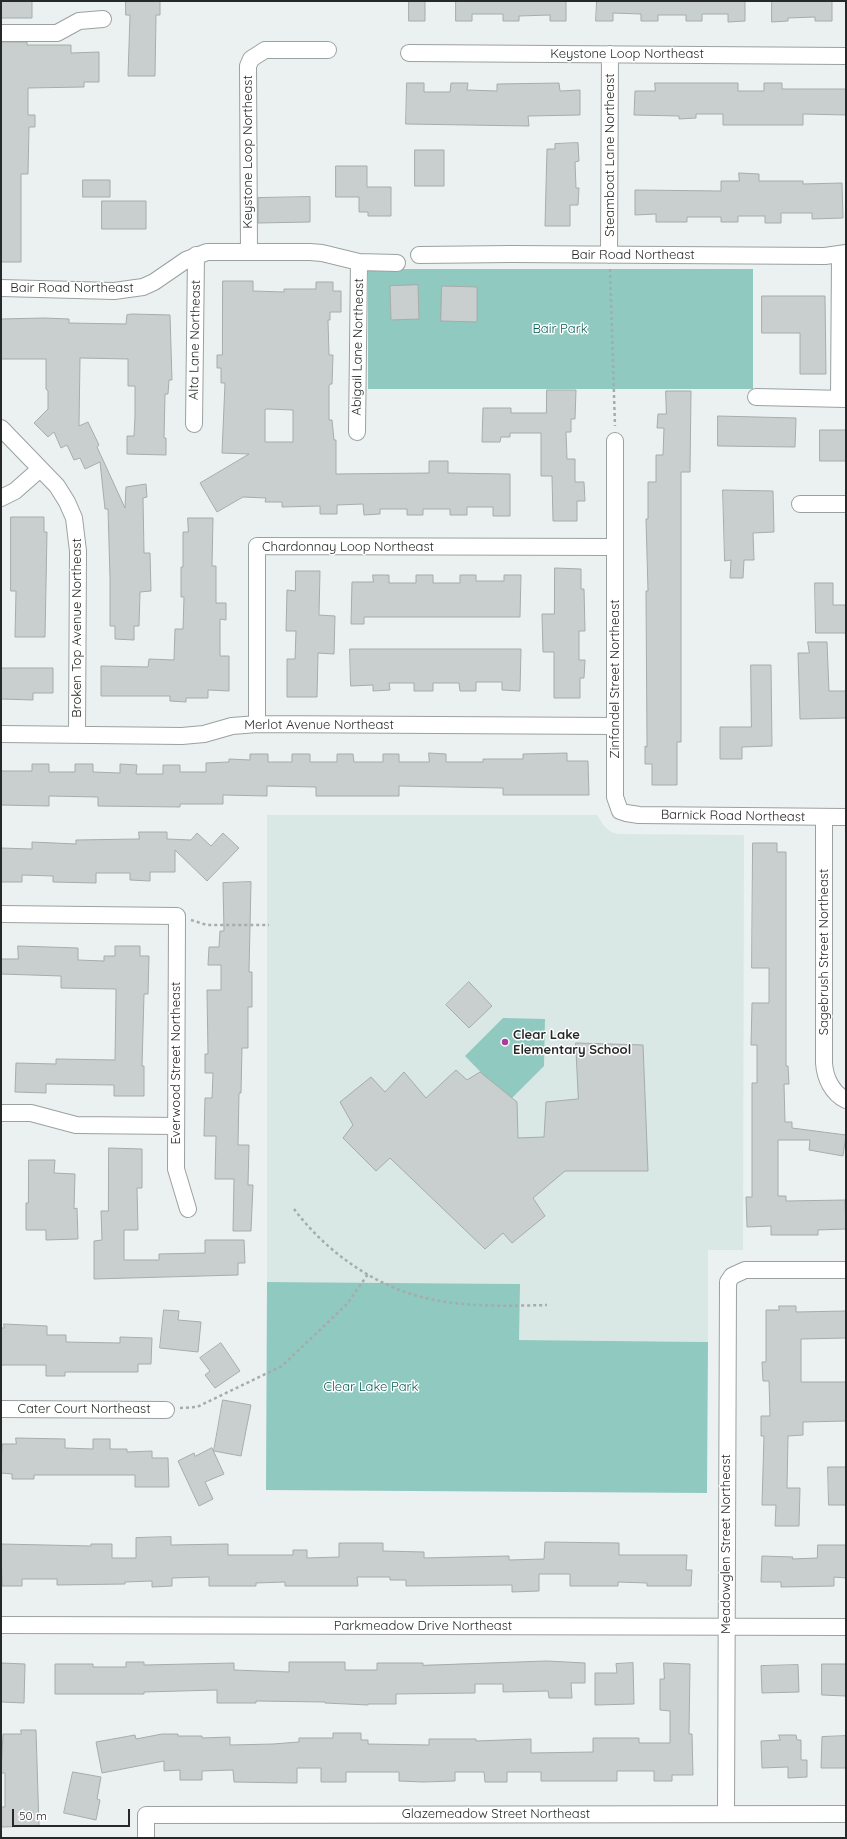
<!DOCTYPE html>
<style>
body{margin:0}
#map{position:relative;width:847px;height:1839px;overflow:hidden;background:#ebf1f0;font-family:Quicksand,sans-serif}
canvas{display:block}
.frame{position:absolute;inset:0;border:2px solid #272929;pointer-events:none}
.scale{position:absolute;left:12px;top:1809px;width:118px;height:18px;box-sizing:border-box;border:2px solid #272929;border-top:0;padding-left:5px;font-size:12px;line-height:14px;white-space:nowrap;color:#272929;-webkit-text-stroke:3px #fff;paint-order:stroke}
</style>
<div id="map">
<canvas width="847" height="1839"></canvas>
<div class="frame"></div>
<div class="scale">50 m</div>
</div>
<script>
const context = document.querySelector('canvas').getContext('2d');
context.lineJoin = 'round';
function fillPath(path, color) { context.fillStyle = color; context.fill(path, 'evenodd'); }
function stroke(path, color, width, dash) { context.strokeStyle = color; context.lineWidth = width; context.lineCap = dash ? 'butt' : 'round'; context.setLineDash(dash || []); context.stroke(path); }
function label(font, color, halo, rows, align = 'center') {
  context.font = font + ' Quicksand,sans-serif'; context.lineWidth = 3; context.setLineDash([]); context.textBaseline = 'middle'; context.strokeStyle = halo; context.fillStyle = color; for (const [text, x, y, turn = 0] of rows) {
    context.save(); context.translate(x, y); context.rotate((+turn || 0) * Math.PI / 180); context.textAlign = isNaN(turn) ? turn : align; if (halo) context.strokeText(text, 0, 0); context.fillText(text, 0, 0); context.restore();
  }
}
fillPath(new Path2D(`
 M267 815H597L604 826 611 832 618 834 744 835 743 1250H708V1342L519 1340V1284L267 1282Z`), '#d9e8e5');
fillPath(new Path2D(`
 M368 269H753V389H368Z
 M503 1018 545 1019 544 1066 509 1101 465 1056Z
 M267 1282 520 1284 519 1340 708 1342 707 1493 266 1490Z`), '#90c9bf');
const building = new Path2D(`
 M1 1H32V18H1Z
 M126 1H160V15H156L155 76H128L130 15H126Z
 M409 1H425V21H409Z
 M456 1H566V21H550V15L519 16V21H503V14H472V21H456Z
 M597 1H745V21L728 22V14H702V21H686V15H658V21H641V14L613 13V21H596Z
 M772 1H832V21H815V17L788 18V21L772 22Z
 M1 42H27V45H71V53L99 52V82H84V87L28 88V115H35V127H29L28 174H21V262H1Z
 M407 83H424V92H450L451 83H468L467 90 497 91V84L559 83 560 91 580 90V115L528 116 529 126 406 124Z
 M655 83H738V91H764V83H782V89H846V115L803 114V125H723V114H696V118L679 119V116L634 115 635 91H655Z
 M578 143 579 161 575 162 576 188H579L578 205H570V226H545L547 149H555V144Z
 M415 150H444V186H415Z
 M336 166H367V187H391V216H368V212H359V197H336Z
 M739 173 759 174V181H803V184L842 183 843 218 812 219V213H781V223H765V216H738V222H721V217H687V222H656V214L635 215V190L721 191V181H739Z
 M83 180H110V197H83Z
 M310 197V222L258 223V198Z
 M102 201H146V229H102Z
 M223 281H253V291L284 292V289H316V282H333V291H341V312H330V320H328L329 355H333L332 384H330L329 386V420H332L334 440H336V474L429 473V461H448V473L510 474V516H493V507H467V515H450V509H423V515H407V509H380V514L364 515 363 504 337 505V514H320V506L282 507V502H265L266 498 243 497 217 512 200 483 249 454 222 453 225 383H221V368H217V355H222ZM267 409 293 410V442H265V410Z
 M418 285 419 319 391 320 390 286Z
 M442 286 477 287V322L441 321Z
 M762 296H825L826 374H800V333H762Z
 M132 314 170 315 172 380H169L168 394H165L164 438H166V455L127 454V436H134L135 416V386H128V359L80 358 79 426 88 422 99 445 97 447 125 508 126 487 146 484 147 497 143 498 144 553H150L151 591 140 592 139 626H134V640L115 639V626H110V578L108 509H105L100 462 85 469 80 458 74 460 67 445 61 448 54 432 48 437 34 423 48 409V391L46 389V359H1V319L44 318 69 319V323L126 324 127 315Z
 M547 390H576L575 419H571V432H566L567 459H575V482H584L585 501H577V521H553L552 476H541V433H510V437H501L500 442H482L483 408H511V413H546Z
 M666 391H691L690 472H681V742H677V785H652V764H645V746L647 747 646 591H648L646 519H648V482H656V455H663L664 428H657L658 414H666Z
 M718 416 796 418 795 447 718 446Z
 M820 430H846V461H820Z
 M723 490 773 491 774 532 753 533 754 560H744L743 578H730L731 560 725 561Z
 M11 517H44V532H47L45 637H15L16 591H11Z
 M188 518H213L212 566H216V603H226V620L220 619V656H229V691L208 690V698H186V702L170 701V696H101V666L148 667 149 659 174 660 175 629H183L184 597H181V567H183V532H188Z
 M555 568 581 569V589H584L585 631H579V660H585L584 678H580V698H554V652H543L542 614H554Z
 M296 571H320L319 615 335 616 334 654 318 653 317 697H287V659H295L296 631H286L287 590 295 591Z
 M373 575H389V583H416V575H433V583H460V575H476V581H504V575H521L520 617H364V624H351L352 582H373Z
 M815 583H833V605H846V633H816Z
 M808 642H827L829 691H846V718L800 719 798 653H809Z
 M350 649H521L520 691 502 690V682H476V691H460L459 683H433V691H414V683H389L390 690 373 691V685L351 686Z
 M751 665H771L772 746 742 747V759H720V727H751Z
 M1 668H53V693H33V700L1 699Z
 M429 753 446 754V762H483V759H523V754L567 753V761H588L589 795H503V788L399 786V796H316V787L267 786V796L223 795V804H180V807L98 806V797L49 796V806L1 805V771H32V764H49V772H75V764H93V772L120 773V764L137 765 136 774H163V765H180V772H206V763L229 762V759L250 760V754H268V762H292V754H310V762H337V754H353L354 762H383V754H399V762H429Z
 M139 832H167V839L191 840 197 833 211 846 223 833 239 848 207 881 175 850V872H150V881L130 880V873H96V883L53 882V876L22 875V882H1V848L32 849V842L76 844V840L139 839Z
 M753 843H777V852H786V1066H788L789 1084H784L785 1122H792V1128L846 1135 843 1156 809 1150 810 1140H778V1196H786V1201L845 1200 846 1229 818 1230V1235H771V1226L747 1227 746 1197H752V1083H757V1045H751L752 1003H769V968H752Z
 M251 882 249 972H252V1007H248V1048H242L241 1093H239L238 1145H249L248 1185H253L251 1231H233L234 1179H215L216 1136H204L205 1098H212L213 1073H205V1054H208L207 990H221V965H208L209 947H219L220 931H224L223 883Z
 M18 946 78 948V960L104 961V956H115V946H140V956H149L148 994H144L142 1066H144V1096H114V1085L46 1084V1093L15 1092 16 1063 56 1064V1059L115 1060 116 994V989L61 988V976L1 974V959H18Z
 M469 982 492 1006 469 1028 446 1005Z
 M576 1043 643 1045 648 1171H565L533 1198 545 1216 512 1243 503 1233 485 1249 390 1158 376 1171 343 1138 353 1125 340 1102 371 1077 385 1092 404 1072 426 1098 456 1070 467 1080 480 1072 517 1102 518 1138 544 1137 546 1102 578 1099Z
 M109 1148 142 1149V1188H137L138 1230H124V1260H159V1254L205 1253V1240H244L245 1263H238V1275L94 1279V1241L102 1240 101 1211H108Z
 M29 1160H55L54 1173 75 1174 74 1209 77 1208 78 1239 46 1240V1230H26V1203H28Z
 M779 1306H796V1312L846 1311V1338L801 1339V1382H846V1421L803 1422V1435L788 1436 787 1488H800L799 1526H775L776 1505H762L764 1436H761V1416H770L769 1381H763L762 1362H766V1310H779Z
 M164 1310 179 1311 178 1320 201 1322 198 1352 160 1348Z
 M4 1324 47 1326V1335H66V1342L120 1343V1337L152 1338 151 1364H138V1372H65V1376H46V1365H1V1328H4Z
 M221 1343 240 1371 215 1388 205 1375 210 1371 200 1358Z
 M223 1400 251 1405 241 1456 214 1451Z
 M16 1438 65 1439V1448L93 1449V1439H110V1449H127V1452L152 1451V1458H168L169 1487H135V1475H34V1479H12V1474L1 1473 2 1444H16Z
 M212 1448 224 1474 205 1482 213 1499 199 1506 178 1461 194 1453 195 1456Z
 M828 1467H846V1505H829Z
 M171 1537V1545L228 1544V1555H293V1550H307V1558L339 1557V1543H383V1551L424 1552V1558L509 1556V1560L544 1559 545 1542 619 1543V1555H687L686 1570H692L691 1586H647V1583L618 1582V1586H570V1574H539V1591L512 1592V1585L406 1586V1580H390V1577H357L358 1586H285V1582L256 1583V1586H209V1577L172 1578V1586L152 1587V1581L125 1582V1584L57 1585V1579H22V1586H2L1 1544 91 1546V1544H112V1558H136V1538Z
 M818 1545H846V1578L834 1577V1586L781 1587V1582H761L762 1556 793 1557 792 1559 817 1558Z
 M547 1661 585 1663V1683H571L572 1698H549L548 1691 503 1692V1684H475V1693L396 1694V1704H368V1705L325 1703V1702L256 1701V1703H217V1690L144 1692V1694H55V1664H93V1667H126V1662H144V1665L234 1663V1670L289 1672V1662H345V1670H377V1663H423V1665Z
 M1 1663 25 1664 24 1703 1 1702Z
 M633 1663 634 1704 595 1705V1673H617L616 1664Z
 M664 1663 690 1664 689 1734H692L693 1775H672V1781H654V1771H617V1781H541V1772H507V1782H485L484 1772H455V1781L423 1782 399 1781V1772H346V1782H321V1768H297V1783L234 1782 233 1770 202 1771V1780H180V1770L164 1771V1761L102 1773 96 1742 135 1735 136 1739 162 1734H178V1736H202V1738L230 1737V1745L273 1744 299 1742V1738H333V1733H361V1740H368V1744L429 1745V1739H476V1741L531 1739V1753L593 1752V1738H639V1743H670V1711L660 1710V1679H664Z
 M822 1664H846V1696L822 1695Z
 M798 1665 799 1692 762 1693 761 1666Z
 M21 1730H36L39 1826 1 1827V1807H5V1773H1L3 1734H21Z
 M779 1735H796L797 1740H801V1760H807V1777L788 1778V1767L762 1768 761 1741 780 1740Z
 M846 1736V1768H821L822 1737Z
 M73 1772 101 1777 97 1799 100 1800 96 1820 64 1813Z`);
fillPath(building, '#c9cfce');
stroke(building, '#a6acab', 1);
const minor = new Path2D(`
 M1 33H57L79 21 103 19
 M409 53 846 56
 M249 252 248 66 251 59 265 50H328
 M419 255 511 254 825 256 846 253
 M609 255 610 54
 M1 288 114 291 143 287 154 282 186 260 207 252H310L322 253 359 262 397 263
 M756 397 846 399
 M839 399 840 255
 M194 424 196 255
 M1 428 57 486 67 502 74 518 78 551 77 735
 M357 432 359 262
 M615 441V797L620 811 626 813 639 815 846 817
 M1 498 15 491 40 469
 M800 504H846
 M257 724V546L615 547
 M1 734 182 736 204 734 232 726 257 724 615 726
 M824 817V1063C825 1078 832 1093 846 1100
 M1 914 177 916 176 1169 188 1209
 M1 1113H31L76 1125 176 1126
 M1 1409 166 1410
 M1 1625 846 1627
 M726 1814 728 1282 732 1276 745 1270H846
 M146 1838V1815L846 1814`);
stroke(minor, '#9ba1a0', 18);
stroke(new Path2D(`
 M610 269 615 426
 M191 920 207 925H269
 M294 1209C327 1253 379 1290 435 1300 472 1307 510 1306 547 1305
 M180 1408 197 1407 282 1366 347 1304 368 1274`), '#a7acab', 2.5, [3, 3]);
stroke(minor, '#fff', 16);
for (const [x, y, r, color] of [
 [505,1042,4,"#a93d9d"]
]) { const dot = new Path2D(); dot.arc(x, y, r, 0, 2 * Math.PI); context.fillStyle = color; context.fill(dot); stroke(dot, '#fff', 1.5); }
label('13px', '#272929', '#fff', [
 ["Keystone Loop Northeast",627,54],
 ["Keystone Loop Northeast",248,152,-90],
 ["Steamboat Lane Northeast",610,155,-90],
 ["Bair Road Northeast",633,255],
 ["Bair Road Northeast",72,288],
 ["Alta Lane Northeast",195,340,-89],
 ["Abigail Lane Northeast",358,347,-89],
 ["Chardonnay Loop Northeast",348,547],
 ["Broken Top Avenue Northeast",77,628,-90],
 ["Zinfandel Street Northeast",615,679,-90],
 ["Merlot Avenue Northeast",319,725],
 ["Barnick Road Northeast",733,816,1],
 ["Sagebrush Street Northeast",824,952,-90],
 ["Everwood Street Northeast",176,1063,-90],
 ["Cater Court Northeast",84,1409],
 ["Meadowglen Street Northeast",726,1544,-90],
 ["Parkmeadow Drive Northeast",423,1626],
 ["Glazemeadow Street Northeast",496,1814]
]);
label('13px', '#075c53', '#fff', [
 ["Bair Park",560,329],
 ["Clear Lake Park",371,1387]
]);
label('bold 13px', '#272929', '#fff', [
 ["Clear Lake",513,1035],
 ["Elementary School",513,1050]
], 'left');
</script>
